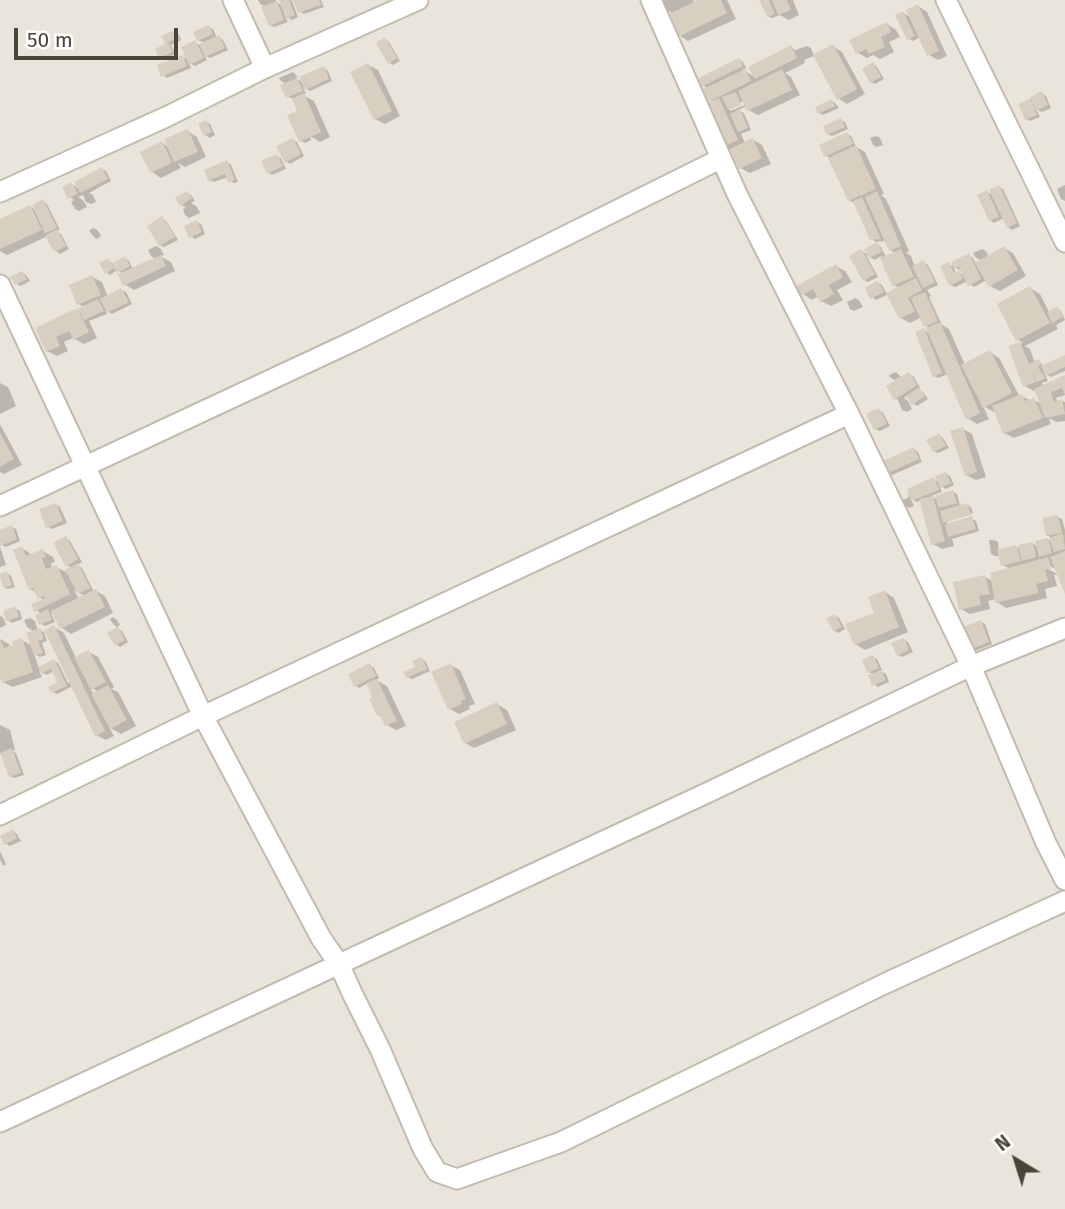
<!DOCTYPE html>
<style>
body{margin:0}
#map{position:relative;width:1065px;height:1209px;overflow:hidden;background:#f6f3ec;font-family:"Fira Sans",sans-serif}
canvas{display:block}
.north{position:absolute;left:981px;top:1125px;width:70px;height:70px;-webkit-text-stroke:5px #fff;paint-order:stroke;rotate:322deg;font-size:19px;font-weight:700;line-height:28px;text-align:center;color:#4b4439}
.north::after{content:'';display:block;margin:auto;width:24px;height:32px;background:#4b4439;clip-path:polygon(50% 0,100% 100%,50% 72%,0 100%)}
.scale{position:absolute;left:14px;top:28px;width:164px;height:32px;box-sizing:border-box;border:4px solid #4b4439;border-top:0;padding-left:9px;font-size:21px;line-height:24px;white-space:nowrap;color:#4b4439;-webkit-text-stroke:5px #fff;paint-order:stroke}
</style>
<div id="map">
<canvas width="1065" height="1209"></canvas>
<div class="north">N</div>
<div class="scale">50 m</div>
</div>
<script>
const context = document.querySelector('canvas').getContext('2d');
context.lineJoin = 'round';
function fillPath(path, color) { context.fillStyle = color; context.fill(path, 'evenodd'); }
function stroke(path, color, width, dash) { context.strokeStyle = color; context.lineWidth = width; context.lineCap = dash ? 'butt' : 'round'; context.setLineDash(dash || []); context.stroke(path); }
fillPath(new Path2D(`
 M0 0H1065V1209H0Z`), '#eae5da');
fillPath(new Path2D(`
 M258 0H277L275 1 283 6 284 0H290L292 1 298 17 292 20 285 16 288 22 274 27 270 25 266 7 260 4Z
 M295 0H321L324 7 304 14 300 12Z
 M660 0H693L695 4 697 0H727L736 19 688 41 679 35 674 14 665 9Z
 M761 0H793L799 15 789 20 780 15 772 18 768 16Z
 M918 6 927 12 947 56 938 60 929 55 920 37 913 41 908 38 903 13 912 18Z
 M887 24 896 30 900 37 889 42 894 52 880 59 873 55 867 58 857 52Z
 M208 27 213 29 217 38 219 37 223 40 228 50 210 58 204 55 207 60 195 66 188 62 191 68 167 78 163 75 183 57 189 60 195 42 199 45 205 43 198 40Z
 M175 32 179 35 181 40 171 45 176 54 164 59 160 57 167 45 164 37Z
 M385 39 389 42 400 61 393 65 389 62Z
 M807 46 811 48 814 56 804 60 805 63 785 73 791 77 800 95 758 115 748 110 747 106 738 110 744 113 751 130 741 134 745 143 753 140 762 145 771 164 750 173 740 168 733 151 723 146 713 102 710 100 708 89 703 85 739 60 743 62 746 68 743 70 755 77 791 47 795 50ZM748 99 750 103 730 111V107Z
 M833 46 842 52 865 94 847 104 838 98Z
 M873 64 877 67 884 79 875 84 871 82Z
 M368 65 378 70 400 116 385 124 375 119Z
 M324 68 328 71 332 81 310 91 303 87 306 94 303 95 314 101 330 137 320 142 310 136 311 140 305 143 301 141V116L294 99 288 97 286 84 281 81 279 78 293 72 298 77 295 78 304 83Z
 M1041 93 1046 96 1051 108 1042 112 1036 109 1040 117 1030 121 1026 119 1021 104Z
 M832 101 836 104 839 108 823 115 819 113Z
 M841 120 845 122 848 129 832 136 828 134Z
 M206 122 210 124 215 135 210 138 205 135Z
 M187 131 197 137 206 157 185 167 178 163 181 168 161 178 152 172 162 143 170 148Z
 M847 134 851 136 856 147 865 152 884 194 881 195 886 199 909 251 906 253 911 256 915 267 924 262 928 265 938 285 927 290 931 296 929 297 942 325 949 329 965 365 990 352 999 358 1020 397 1022 396 1031 401 1034 400 1042 404 1037 390 1034 391 1025 386 1010 347 1023 343 1017 339 1030 288 1040 294 1049 312 1057 308 1061 311 1065 320 1056 325 1058 329 1025 346 1030 349 1035 363 1039 361 1044 366 1065 356V371L1051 377 1044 373 1048 381 1042 383 1044 387 1065 377V395L1056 398 1057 401 1060 400 1065 402V421L1056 422 1049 418 1051 424 1014 438 1004 433 996 411 994 412 983 406 989 419 977 424 967 418 948 374 938 378 934 376 924 330 930 334V328L926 326 922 317 910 323 901 318 889 294 876 300 872 297 878 283 882 285 887 294 899 288 894 285 881 256 875 260 866 255 878 277 868 282 864 280 861 251 870 256 877 244 881 247 886 257 895 253 890 250 886 241 876 242 872 239 856 204 849 200 830 158 825 155Z
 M876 136 880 138 883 145 877 147 873 145 870 138Z
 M293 140 297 142 304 156 290 164 286 161Z
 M276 156 281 158 286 169 272 175 268 172Z
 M227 162 231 165 238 182 234 183 230 181 228 177 214 182 209 180Z
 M102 169 106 171 111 181 89 193 93 195 96 202 91 204 86 202 83 195 78 197 83 200 87 207 79 211 75 209 71 202 74 200 70 197 71 184 80 189Z
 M1065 185V201L1061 199 1057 189Z
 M999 187 1003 189 1020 226 1012 230 1008 227 1004 218 994 223 990 220 987 192 994 196Z
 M187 193 191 195 195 201 191 203 197 207 200 213 189 218 185 215 183 209 186 208 181 204Z
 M43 201 47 204 60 230 57 231 61 234 69 249 60 254 56 251 48 236 7 255 0 251V221L30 207 36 210Z
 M162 218 166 221 178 240 164 247 160 245Z
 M197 222 201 224 205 234 195 239 190 236Z
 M94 228 98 231 101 236 97 239 93 236 89 230Z
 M156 246 161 249 164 255 160 256 171 262 175 271 134 290 124 284 123 274 117 270 110 275 106 272 108 260 113 264 125 258 129 261 133 269 156 259 151 256 148 250Z
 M1004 248 1013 253 1026 276 1000 291 990 286 987 280 974 287 970 284 968 281 955 287 950 285 948 264 953 266 956 274 959 272 966 277 962 269 960 270 956 268 969 255 973 258 976 264 982 261 975 257 973 253 982 249 986 251 989 257Z
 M836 266 845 271 852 282 837 290 843 300 831 306 821 301 819 296 812 300 803 294Z
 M22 273 26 275 30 281 21 286 16 284Z
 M92 277 102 282 108 297 121 290 126 292 132 304 112 314 105 310 107 314 89 321 97 338 84 344 73 338 64 342 68 351 57 356 47 351 37 329 77 310 83 313 84 307 79 304Z
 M855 298 859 300 863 307 854 311 850 309 847 302Z
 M896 372 901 377 894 380 890 377 889 375Z
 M909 374 914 377 920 388 919 389 923 392 928 399 917 406 913 403 908 395 904 398 908 401 912 409 907 412 902 410 898 400 895 398Z
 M0 383 8 387 16 406 0 414Z
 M879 410 883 413 890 426 880 431 875 429Z
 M0 424 22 465 4 474 0 472Z
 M963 429 972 434 986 477 976 480 966 475Z
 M939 435 943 438 949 448 938 453 934 451Z
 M914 449 918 452 922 462 890 476 886 474Z
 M946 474 950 476 954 485 946 489 939 485 942 492 931 496 939 501 953 492 957 494 960 506 967 505 971 507 973 513 947 520V524L974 516 971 518 976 521 979 531 952 539 954 546 942 549 933 544 921 500 917 502 910 498 914 506 909 508 905 505 903 502H900L909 497 908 494 912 497 934 479 940 483Z
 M56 505 60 507 67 523 52 529 48 527Z
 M1058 517 1062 519 1065 530V590L1059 574 1054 575 1057 586 1045 589 1047 598 1006 608 997 602 996 599 988 601 990 609 970 614 961 609 985 577 993 581 1010 569 1003 565 1000 556H995L991 554 989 540H994L998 542 999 551 1016 547 1021 550 1032 543 1038 547 1047 539 1053 543 1051 538 1047 535ZM1045 563 1057 570V574L1043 566Z
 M11 527 16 529 20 541 6 547 0 544V531Z
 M66 538 70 541 82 562 77 565 82 568 94 592 96 591 105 596 113 613 71 634 62 628 54 612 51 613 55 622 45 626 41 624 42 614 36 610 45 601 39 597 37 593 30 589 22 548 32 555 43 551 53 557 55 562 51 563 52 568 56 567 70 574 72 568 67 565ZM74 590 85 596 79 599Z
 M0 547 6 565 0 567Z
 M7 573 11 576 15 587 8 589 4 587 0 576Z
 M885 592 894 598 908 632 865 650 855 644 876 614Z
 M15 608 20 611 22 619 12 623 8 620Z
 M0 616 3 617 6 625 0 628Z
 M835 616 839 618 845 629 838 633 834 630Z
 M113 617 117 620 120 625 117 627 113 624 110 619Z
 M30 618 35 621 38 631 40 630 44 632 47 641 42 643 46 655 40 657 34 654 39 668 54 661 58 663 68 683 71 682 54 627 64 633 76 658 89 652 98 657 114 687 111 689 118 692 136 726 121 734 109 727 114 736 106 740 96 735 73 686 57 694 53 692 60 683 54 671 47 675 39 671 42 677 13 687 3 682 0 672V639L9 644 10 648 22 640 32 646 34 632 27 627 24 620ZM90 687 99 692 94 695Z
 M981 622 985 624 992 644 975 651 971 648Z
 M118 629 122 631 128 642 120 647 116 644Z
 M904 640 908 642 913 652 902 657 898 655Z
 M873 657 877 659 882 670 880 671 886 674 889 682 878 687 874 684V675L869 672Z
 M422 659 426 662 430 671 412 679 408 677 418 668Z
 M369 665 374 668 379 678 376 680 387 686 406 726 396 730 387 725 383 718 378 715 374 698 368 683 359 688 355 685Z
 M450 665 460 670 475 704 469 706 470 709 459 714 450 709Z
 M497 704 507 710 516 730 474 748 465 743Z
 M0 725 10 730 15 750 12 751 16 753 24 775 14 778 10 776 2 753 0 754Z
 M13 831 17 834 21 841 10 846 6 844Z
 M0 851 6 864 3 866 0 859Z`), '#0003');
fillPath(new Path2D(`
 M279 0H289L295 15 286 19Z
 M293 0H319L321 5 298 13Z
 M695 0H721L727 13 678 37 667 15 696 1Z
 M759 0H769L775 14 767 17Z
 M772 0H787L791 10 778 15Z
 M277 1 284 20 269 26 261 7Z
 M918 4 939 51 927 56 906 10Z
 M903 11 915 36 907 40 895 15Z
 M887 22 891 32 881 37 885 47 869 54 866 49 856 54 849 40Z
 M209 25 213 34 197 41 193 32Z
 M175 30 178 38 168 42 173 52 159 58 155 49 165 44 161 36Z
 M219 35 225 48 205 57 199 44Z
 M385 37 397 58 388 64 376 43Z
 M195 40 204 58 189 65 181 47Z
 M833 44 857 89 837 100 813 55Z
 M791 45 797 58 755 79 748 67Z
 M183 55 187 66 161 77 157 65Z
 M739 58 743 66 701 87 697 79Z
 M873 62 881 77 870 83 862 69Z
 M368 63 392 111 374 120 350 72Z
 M324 66 329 79 305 90 299 77Z
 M745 69 751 81 708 102 703 89Z
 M782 69 792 90 747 111 738 91Z
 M297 78 303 91 286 98 280 85Z
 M1042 91 1048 105 1036 111 1030 97Z
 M736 92 741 105 728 110 722 97Z
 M304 93 321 132 299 142 287 115 297 111 292 99Z
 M719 98 738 140 721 147 703 105Z
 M832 99 835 106 818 114 815 107Z
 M1030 99 1037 115 1025 120 1018 104Z
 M740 109 748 128 738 132 730 114Z
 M841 118 845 127 827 135 823 126Z
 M206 120 212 132 204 136 198 124Z
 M188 129 198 152 174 162 164 139Z
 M847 132 853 144 824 157 819 145Z
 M293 138 301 154 285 163 276 146Z
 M753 138 762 158 739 169 730 149Z
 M162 141 172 163 150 173 140 152Z
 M856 145 876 189 848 201 828 158Z
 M277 154 283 166 267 174 261 161Z
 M227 160 235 180 228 182 225 174 208 181 204 170Z
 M102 167 108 179 80 193 74 182Z
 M71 182 78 193 68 199 62 187Z
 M999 185 1017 223 1007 228 989 190Z
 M987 190 999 217 989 221 977 195Z
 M187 191 192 198 180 206 175 198Z
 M877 191 901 246 889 251 865 197Z
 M862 197 881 239 870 240 853 201Z
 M43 199 57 228 45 233 32 205Z
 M30 205 42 230 0 249V219Z
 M162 216 175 237 159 246 147 226Z
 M197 220 202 232 189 238 184 226Z
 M57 229 66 246 54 252 45 236Z
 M877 242 882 252 869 258 864 249Z
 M1004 246 1018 270 989 287 975 263Z
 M861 249 875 274 863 281 849 256Z
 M901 249 914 277 892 286 880 258Z
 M969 253 981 279 968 286 959 267 954 269 951 262Z
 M161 255 166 266 123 286 118 274Z
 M125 256 130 266 117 273 112 263Z
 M108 258 114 268 105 274 99 263Z
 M924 260 935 282 923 288 912 266Z
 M949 262 954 273 959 270 963 279 949 286 940 266Z
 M836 264 843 277 829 285 834 294 820 302 813 289 801 296 796 286Z
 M22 271 27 279 15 285 10 277Z
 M92 275 101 295 77 305 69 285Z
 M916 278 922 290 908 298 915 311 899 319 886 293Z
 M878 281 884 292 870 299 865 287Z
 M1030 286 1050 323 1016 341 997 304Z
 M121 288 129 302 107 313 100 299Z
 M925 292 938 321 924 327 911 298Z
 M98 299 104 311 84 320 78 308Z
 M1057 306 1063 317 1052 323 1047 312Z
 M77 308 89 332 73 340 69 331 56 337 60 346 46 352 35 328Z
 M940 322 980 413 966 420 926 328Z
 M924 328 942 373 933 377 915 332Z
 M1020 342 1029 364 1039 359 1041 364 1038 367 1045 378 1037 382 1033 372 1036 382 1023 387 1008 346Z
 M990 350 1012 393 983 408 961 365Z
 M1065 355V367L1046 376 1041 366Z
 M909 372 917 385 894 400 886 386Z
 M1065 375V395L1062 388 1051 392 1054 402 1062 399 1065 414 1045 418 1034 389Z
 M919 387 925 396 912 405 906 396Z
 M1022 394 1025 401 1034 398 1043 418 1003 434 992 406Z
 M879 408 887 424 874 430 866 414Z
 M963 427 977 472 965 476 950 431Z
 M0 433 14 459 0 467Z
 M939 433 946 446 933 452 926 440Z
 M914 447 919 459 884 475 879 463Z
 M946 472 951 483 940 488 935 476Z
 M934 477 939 490 911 501 907 489Z
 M953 490 957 503 939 508 935 496Z
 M933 496 945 541 931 545 919 499Z
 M56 503 63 521 46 528 39 509Z
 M967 503 971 515 943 523 940 511Z
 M1058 515 1062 533 1046 536 1042 518Z
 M972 517 976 529 948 537 945 525Z
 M12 525 17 539 0 546V530Z
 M1063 533 1065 549 1054 552 1049 538Z
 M66 536 78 559 66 567 53 543Z
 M1048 538 1052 553 1039 557 1035 541Z
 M1033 542 1036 557 1022 561 1018 545Z
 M1016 545 1021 561 1001 566 997 550Z
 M22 546 26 556 43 549 46 557 42 558 46 569 57 565 70 594 34 612 31 604 45 598 44 596 38 599 33 588 29 590 13 550Z
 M1065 551V594L1050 557Z
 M1048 557 1051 568 1045 570 1048 581 1036 584 1039 593 995 603 990 573Z
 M78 563 90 588 78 594 65 570Z
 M7 571 12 585 3 588 0 574Z
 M985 575 990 594 979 596 981 605 959 610 953 582Z
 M96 589 105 607 60 629 51 611Z
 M885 590 899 627 854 645 845 624 874 613 868 597Z
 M16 606 19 617 6 621 3 611Z
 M48 609 52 620 39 625 35 615Z
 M835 614 842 627 833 631 826 618Z
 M981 620 989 642 969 650 961 628Z
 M54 625 105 731 95 736 44 630Z
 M118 627 125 640 115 646 107 633Z
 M40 628 44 639 38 641 43 653 34 656 26 633Z
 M22 638 33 672 2 683 0 678V639L4 648 13 645 12 641Z
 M904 638 909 650 897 656 891 643Z
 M89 650 106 682 91 690 74 657Z
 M873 655 879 668 867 673 862 660Z
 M422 657 427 669 406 678 404 672 415 667 412 661Z
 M54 659 67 686 51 693 48 687 57 682 51 669 41 674 38 667Z
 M370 663 376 676 354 687 348 674Z
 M451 663 466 699 461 701 462 704 448 710 431 672Z
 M881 670 886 680 872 686 868 675Z
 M377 679 397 721 385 726 380 715 377 716 369 698 372 697 366 683Z
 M108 685 127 720 110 729 91 694Z
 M497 702 507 724 464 744 454 722Z
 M12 748 21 773 9 777 0 753Z
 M13 829 17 838 4 845 0 836Z`), '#d8cfc1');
const minor = new Path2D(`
 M233 0 265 68
 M651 0 737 194 849 414 971 666 1046 843 1065 880
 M946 0 1065 242
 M0 192 166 117 265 68 418 0
 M0 285 203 716 321 938 339 964 353 995 380 1049 423 1149 437 1172 457 1179 561 1142 884 984 1065 901
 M0 506 358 339 720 159
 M0 815 203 716 849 414
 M0 1122 709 792 971 666 1065 628`);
stroke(minor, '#c2bbae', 23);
stroke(minor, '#fff', 19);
</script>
